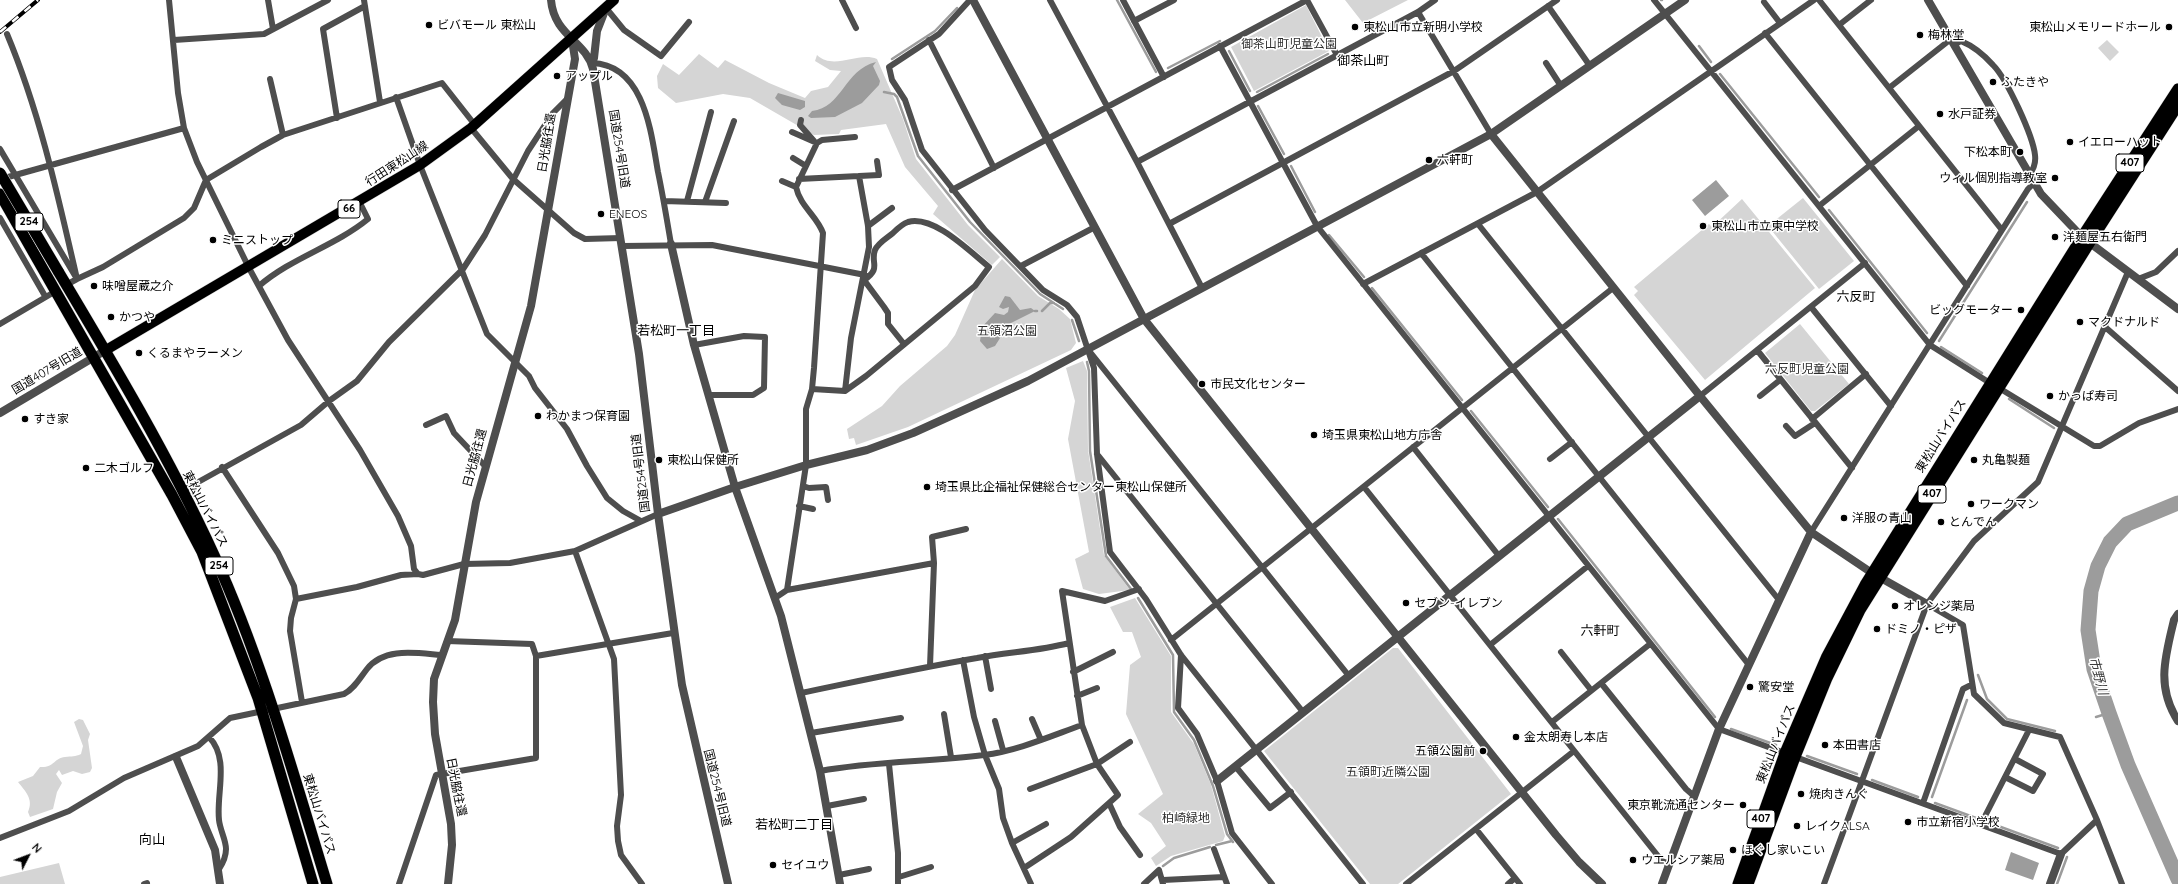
<!DOCTYPE html>
<meta charset="utf-8">
<style>
body{margin:0}
#map{position:relative;width:2178px;height:884px;overflow:hidden;background:#fff;font-family:Quicksand,sans-serif}
canvas{display:block}
.north{position:absolute;left:8px;top:836px;width:40px;height:40px;-webkit-text-stroke:3px #fff;paint-order:stroke;rotate:48deg;font-size:11px;font-weight:700;line-height:16px;text-align:center;color:#000}
.north::after{content:'';display:block;margin:auto;width:14px;height:18px;background:#000;clip-path:polygon(50% 0,100% 100%,50% 72%,0 100%)}
</style>
<div id="map">
<canvas width="2178" height="884"></canvas>
<div class="north">N</div>
</div>
<script>
const context = document.querySelector('canvas').getContext('2d');
context.lineJoin = 'round';
function fillPath(path, color) { context.fillStyle = color; context.fill(path, 'evenodd'); }
function stroke(path, color, width, dash) { context.strokeStyle = color; context.lineWidth = width; context.lineCap = dash ? 'butt' : 'round'; context.setLineDash(dash || []); context.stroke(path); }
function label(font, color, halo, rows, align = 'center') {
  context.font = font + ' Quicksand,"Noto Sans JP",sans-serif'; context.lineWidth = 3; context.setLineDash([]); context.textBaseline = 'middle'; context.strokeStyle = halo; context.fillStyle = color; for (const [text, x, y, turn = 0] of rows) {
    context.save(); context.translate(x, y); context.rotate((+turn || 0) * Math.PI / 180); context.textAlign = isNaN(turn) ? turn : align; if (halo) context.strokeText(text, 0, 0); context.fillText(text, 0, 0); context.restore();
  }
}
fillPath(new Path2D(`
 M1345 0H1408L1363 23Z
 M1306 5 1329 51 1254 91 1231 47Z
 M2107 40 2119 52 2110 61 2098 48Z
 M699 54 718 68 725 60 769 83 805 98 811 91 828 87 841 71 830 70 815 61 817 55C834 71 858 51 877 59L903 119 916 159 968 225 1000 257 992 265 933 214 938 206 905 167 886 124 841 130 839 134 814 135 750 98 723 94 676 103 658 88 657 76 663 64 679 75Z
 M1803 198 1854 261 1819 289 1768 226Z
 M1742 199 1815 288 1705 380 1634 295 1638 291 1634 287 1709 224 1712 227Z
 M1002 259 1038 296 1059 309 1070 319 1076 343 1071 350 908 427 856 445 854 438 849 439 847 429 882 406 900 386 947 346 955 335 975 290Z
 M1800 324 1849 384 1815 411H1811L1765 353Z
 M1083 361 1087 371 1088 450 1104 555 1130 590 1099 594 1083 589 1075 559 1089 552 1068 439 1075 401 1066 368Z
 M1135 598 1171 656V712L1194 744 1211 785 1225 836 1223 841 1171 856 1156 866 1151 858 1166 846 1151 823 1138 814 1163 794 1126 714 1130 665 1141 657 1132 632H1123L1110 607Z
 M1393 648H1398L1511 794 1398 884H1370L1264 751Z
 M79 719 83 720 90 734 88 740 92 768 90 772 82 774 73 771 62 775 59 770 56 774 62 783 57 792 53 809 30 817 28 812C34 799 25 791 18 782L33 776 40 767C54 768 54 758 65 757 72 756 75 757 81 754L83 746 74 722Z
 M59 863 65 884H0V877Z`), '#d5d5d5');
fillPath(new Path2D(`
 M876 62 873 66 880 81 879 85 862 103 835 117 811 118 808 116 812 111C842 108 844 70 876 62Z
 M778 93 805 101V107L800 110 782 105 775 98Z
 M1716 180 1729 196 1705 216 1692 200Z
 M1005 296 1010 297 1020 310 1031 308 1035 311 1009 324 995 346 987 349 980 341 982 327 995 313 1004 315 1008 312 1009 307 1003 309 999 307Z
 M2011 852 2039 863 2033 880 2005 870Z`), '#9c9c9c');
stroke(new Path2D(`
 M1117 0 1156 72
 M1661 0H1662
 M1699 46 1711 62
 M1229 51 1250 91
 M892 59 935 31 957 8
 M1168 68 1220 41
 M1720 74 1819 197
 M884 92 894 94 897 97 918 156 970 222 1040 294 1063 309
 M1257 92 1328 54
 M1258 106 1284 154
 M1291 166 1315 212
 M1829 210 1927 333
 M1329 235 1364 277
 M1372 288 1462 400
 M1035 311H1037
 M1042 311 1050 303H1054
 M1072 320 1079 341
 M1939 341 2027 202
 M1941 347 1982 373
 M1087 362 1089 371 1090 451 1106 556 1131 589
 M2009 399 2054 428
 M1471 411 1548 507
 M1558 519 1715 717
 M1138 598 1173 655 1174 712 1194 740 1213 786 1227 834 1233 842
 M1978 675 1987 699 2007 719 2055 731
 M2096 717 2109 713
 M1731 729 1776 745
 M1807 756 1857 774
 M1872 780 1918 797
 M1932 797 1967 700
 M1935 803 1976 818
 M1990 823 2058 848
 M1216 845 1232 841
 M1163 866 1174 858 1210 847
 M2057 884 2067 857`), '#9c9c9c', 2.5);
stroke(new Path2D(`
 M2178 503 2127 524 2110 542 2098 566 2091 591 2088 630 2094 669 2109 713 2128 765 2178 879`), '#9c9c9c', 15);
const primary = new Path2D(`
 M106 350 420 165 471 128 614 0`);
const trunk = new Path2D(`
 M0 194 172 495 202 552 258 698 313 884
 M58 271C113 363 169 457 214 555 262 660 293 773 327 884
 M1738 884 1785 753 1827 656 1865 585 2082 237 2178 89
 M1748 884 1795 757 1827 678 1860 610 2090 242 2178 105`);
stroke(primary, '#dbdbdb', 11);
stroke(trunk, '#dbdbdb', 12);
stroke(new Path2D(`
 M169 0 178 93 184 128 197 162 249 268 288 340 360 450 398 516 411 546 414 569 418 574 423 575 464 564 510 563 575 551 658 514
 M268 0 273 29
 M364 0 380 102
 M842 0 856 28
 M970 0 939 34 889 67 892 80 905 100 922 150 985 230 1043 290 1067 305 1077 317 1094 368 1097 454 1110 552 1146 599 1181 655 1363 884
 M1050 0 1137 162 1202 288
 M1123 0 1164 77
 M1307 0 1337 55
 M1654 0 1930 345 1990 383
 M1819 0 2002 230
 M1764 2 1780 23
 M1548 6 1590 66
 M606 8 624 30 661 56 689 22
 M1418 12 1491 134
 M1134 21 1174 0
 M1839 25 1871 0
 M1765 33 1967 286
 M7 34C40 113 58 196 77 279L103 267 184 218 194 208 206 180 261 147 283 135 442 83 475 125
 M174 40 264 34 328 0
 M929 40 994 168
 M1954 45 1961 41C1973 46 1985 56 1993 65 2007 79 2033 136 2035 155 2036 163 2034 169 2029 175
 M1220 46 1317 226 1719 729 2061 854 2097 820
 M592 63C645 65 651 133 658 172 663 196 667 220 671 244
 M1546 63 1561 86
 M270 79 283 135
 M1889 88 1951 39
 M396 97 420 165 487 334 529 376 535 388 567 429 587 466 607 498 623 511 641 521
 M337 118 323 29 365 6
 M801 120 800 125 814 141
 M471 128 513 179 574 233 585 239 621 238
 M792 132 817 143
 M0 149 77 279 66 285
 M793 158 806 166
 M1137 162 1418 12 1435 0
 M1 179 184 128
 M799 179 879 175 877 161
 M782 181 796 187
 M952 190 1307 0
 M664 201 726 203
 M687 201 711 112
 M705 202 734 121
 M1819 206 1919 126
 M0 218 45 296
 M1169 224 1454 71 1557 0
 M1478 224 1779 600
 M868 226 892 208
 M622 246 712 245 865 275
 M1421 253 1749 665
 M1021 266 1095 227
 M2138 279 2156 272 2178 251
 M1363 284 1537 192 1814 0
 M259 286C291 258 335 246 368 219L360 203
 M1811 307 1891 406
 M0 324 56 291
 M2104 326 2178 391
 M694 345 744 336 765 337 764 388 753 395H709
 M1757 350 1852 468
 M1090 352 1349 676
 M1999 388 2094 446H2100L2139 423 2178 409
 M812 389 845 391 866 376 975 286 989 267C969 251 934 215 908 222 902 224 897 229 893 233 887 238 878 243 875 250 870 263 882 268 864 280L884 307 888 313V324L904 344
 M845 391 851 338 869 247 868 226 859 176
 M1700 396 1865 263
 M1760 396 1780 380
 M1812 419 1866 374
 M426 425 446 416 454 433 485 466
 M1786 426 1795 436 1815 423
 M1413 447 1499 556
 M1097 454 1303 712
 M1550 459 1572 442
 M222 467 278 553 294 586 296 599 291 618 290 631 302 702
 M803 486 809 488 826 487 828 500
 M1364 487 1662 861 1669 864
 M182 491 301 425 329 401 357 381 389 342 463 269 485 235 528 151 553 113 566 100
 M799 506 813 509
 M1811 532 2028 189 2034 183
 M575 551 614 659 621 795 617 826 618 841 621 855 642 884
 M787 590 934 563
 M775 598 787 590 806 465V409L812 389 814 368 823 233C817 216 800 206 796 187L817 143 822 140 855 137
 M296 599 357 587 401 575 418 574
 M1927 604 1963 625 1974 694 2004 723 2060 737 2097 820 2122 884
 M1171 640 1613 288
 M1490 645 1588 566
 M1561 652 1591 690
 M1181 655 1178 708 1197 734 1217 781 1232 833 1272 884
 M536 656 673 633
 M985 656 991 689
 M963 660 974 717 985 755 999 789 1003 818 1012 843 1031 884
 M930 666 934 563 932 537 966 529
 M1073 672 1113 652
 M1601 683 1686 789 1694 796
 M801 693C859 681 918 668 977 658 1008 652 1039 651 1069 643
 M1077 696 1097 688
 M944 714 951 757
 M1032 719 1041 740
 M995 721 1003 750
 M1552 722 1650 644
 M811 733 901 718
 M209 737C230 759 216 793 219 820 220 830 226 840 226 849 226 857 223 863 219 869
 M889 764 898 853V884
 M1236 767 1270 808 1291 792
 M820 771C874 761 929 762 984 755 1017 751 1051 736 1082 725
 M2005 777 2033 791 2043 774 2015 759
 M1030 789 1097 764 1130 742
 M1109 803 1120 827 1140 855
 M1923 803 1963 689 1971 685
 M827 806 864 799
 M1981 824 2029 730
 M1476 829 1520 884
 M0 838 69 811 124 778 198 746 230 718 344 694C354 689 360 678 367 669 384 647 416 653 441 655
 M1012 843 1046 824
 M1214 849 1227 884
 M1024 868 1071 837 1118 795 1097 764 1082 725 1062 591 1105 601 1139 589
 M839 875 869 869
 M899 877 931 867
 M1163 880 1224 877
 M144 884 147 883
 M399 884 436 775 536 758V656L532 644 447 641
 M1144 884 1159 870 1163 884
 M1406 884 1574 751
 M1508 884 1515 878
 M1824 884 1927 604 1974 541 2038 482 2128 272`), '#4e4e4e', 6);
stroke(new Path2D(`
 M551 0C554 36 586 41 593 69L639 354 658 514 682 685 728 884
 M973 0 1144 319 1556 835 1579 862 1602 884
 M1928 0 2041 194 2082 237 2178 309
 M592 63 594 58 597 31 606 8
 M1491 134 1700 396 1811 532 1872 573 1927 604
 M671 244 694 345 735 487 781 616 820 771 840 884
 M0 413 106 350
 M658 514 735 487 806 465 867 450 913 433 1028 381 1491 134 1685 0
 M2178 614 2174 620C2165 657 2156 687 2178 721
 M176 757 215 850 220 884
 M1217 781 1700 396
 M448 884 452 845 451 824 435 734 433 702 434 679 455 620 476 502 531 306 575 59 572 40
 M1662 884 1719 729 1811 532
 M2050 884 2061 854`), '#4e4e4e', 8);
stroke(primary, '#000', 10);
stroke(trunk, '#000', 11);
const rail = new Path2D(`
 M0 32 38 0`);
stroke(rail, '#000', 4);
stroke(rail, '#fff', 2.5, [8]);
const trunkBridge = new Path2D(`
 M0 173 58 271`);
stroke(trunkBridge, '#dbdbdb', 12, []);
stroke(trunkBridge, '#000', 11);
for (const [x, y, r, color] of [
 [429,25,4,"#000"],
 [1355,27,4,"#000"],
 [2169,27,4,"#000"],
 [1920,35,4,"#000"],
 [557,76,4,"#000"],
 [1993,82,4,"#000"],
 [1940,114,4,"#000"],
 [2070,142,4,"#000"],
 [2020,152,4,"#000"],
 [1429,160,4,"#000"],
 [2055,178,4,"#000"],
 [601,214,4,"#000"],
 [1703,226,4,"#000"],
 [2055,237,4,"#000"],
 [213,240,4,"#000"],
 [94,286,4,"#000"],
 [2021,310,4,"#000"],
 [111,317,4,"#000"],
 [2080,322,4,"#000"],
 [139,353,4,"#000"],
 [1202,384,4,"#000"],
 [2050,396,4,"#000"],
 [538,416,4,"#000"],
 [25,419,4,"#000"],
 [1314,435,4,"#000"],
 [659,460,4,"#000"],
 [1974,460,4,"#000"],
 [86,468,4,"#000"],
 [927,487,4,"#000"],
 [1971,504,4,"#000"],
 [1844,518,4,"#000"],
 [1941,522,4,"#000"],
 [1406,603,4,"#000"],
 [1895,606,4,"#000"],
 [1877,629,4,"#000"],
 [1750,687,4,"#000"],
 [1516,737,4,"#000"],
 [1825,745,4,"#000"],
 [1483,751,4,"#000"],
 [1801,794,4,"#000"],
 [1743,805,4,"#000"],
 [1908,822,4,"#000"],
 [1797,826,4,"#000"],
 [1733,850,4,"#000"],
 [1633,860,4,"#000"],
 [773,865,4,"#000"]
]) { const dot = new Path2D(); dot.arc(x, y, r, 0, 2 * Math.PI); context.fillStyle = color; context.fill(dot); stroke(dot, '#fff', 1.5); }
for (const [x, y, w] of [
 [2130,163,28],
 [349,209,22],
 [29,222,28],
 [1932,494,28],
 [219,566,28],
 [1761,819,28]
]) { const box = new Path2D(); box.roundRect(x - w / 2, y - 9, w, 18, 3); context.fillStyle = '#fff'; context.fill(box); stroke(box, '#000', 1); }
label('bold 11px', '#000', null, [
 ["407",2130,163],
 ["66",349,209],
 ["254",29,222],
 ["407",1932,494],
 ["254",219,566],
 ["407",1761,819]
]);
label('12px', '#000', '#fff', [
 ["ビバモール 東松山",437,25],
 ["東松山市立新明小学校",1363,27],
 ["東松山メモリードホール",2161,27,"right"],
 ["梅林堂",1928,35],
 ["アップル",565,76],
 ["ふたきや",2001,82],
 ["水戸証券",1948,114],
 ["イエローハット",2078,142],
 ["下松本町",2012,152,"right"],
 ["六軒町",1437,160],
 ["ウィル個別指導教室",2047,178,"right"],
 ["ENEOS",609,214],
 ["東松山市立東中学校",1711,226],
 ["洋麺屋五右衛門",2063,237],
 ["ミニストップ",221,240],
 ["味噌屋蔵之介",102,286],
 ["ビッグモーター",2013,310,"right"],
 ["かつや",119,317],
 ["マクドナルド",2088,322],
 ["くるまやラーメン",147,353],
 ["市民文化センター",1210,384],
 ["かっぱ寿司",2058,396],
 ["わかまつ保育園",546,416],
 ["すき家",33,419],
 ["埼玉県東松山地方庁舎",1322,435],
 ["東松山保健所",667,460],
 ["丸亀製麺",1982,460],
 ["二木ゴルフ",94,468],
 ["埼玉県比企福祉保健総合センター東松山保健所",935,487],
 ["ワークマン",1979,504],
 ["洋服の青山",1852,518],
 ["とんでん",1949,522],
 ["セブン-イレブン",1414,603],
 ["オレンジ薬局",1903,606],
 ["ドミノ・ピザ",1885,629],
 ["驚安堂",1758,687],
 ["金太朗寿し本店",1524,737],
 ["本田書店",1833,745],
 ["五領公園前",1475,751,"right"],
 ["焼肉きんぐ",1809,794],
 ["東京靴流通センター",1735,805,"right"],
 ["市立新宿小学校",1916,822],
 ["レイクALSA",1805,826],
 ["ほぐし家いこい",1741,850],
 ["ウエルシア薬局",1641,860],
 ["セイユウ",781,865]
], 'left');
label('12px', '#2c2c2c', '#fff', [
 ["御茶山町児童公園",1289,44],
 ["五領沼公園",1007,331],
 ["六反町児童公園",1807,369],
 ["五領町近隣公園",1388,772],
 ["柏崎緑地",1186,818]
]);
label('12px', '#000', '#fff', [
 ["日光脇往還",547,143,-81],
 ["国道254号旧道",619,149,81],
 ["行田東松山線",397,164,-33],
 ["国道407号旧道",47,371,-31],
 ["東松山バイパス",1941,436,-58],
 ["日光脇往還",475,458,-75],
 ["国道254号旧道",641,473,-97],
 ["東松山バイパス",205,509,63],
 ["東松山バイパス",1776,744,-68],
 ["日光脇往還",456,787,79],
 ["国道254号旧道",717,788,76],
 ["東松山バイパス",319,814,73]
]);
label('13px', '#000', '#fff', [
 ["御茶山町",1363,61],
 ["六反町",1856,297],
 ["若松町一丁目",676,331],
 ["六軒町",1600,631],
 ["若松町二丁目",794,825],
 ["向山",152,840]
]);
label('italic 13px', '#3d3d3d', '#fff', [
 ["市野川",2098,676,75]
]);
</script>
